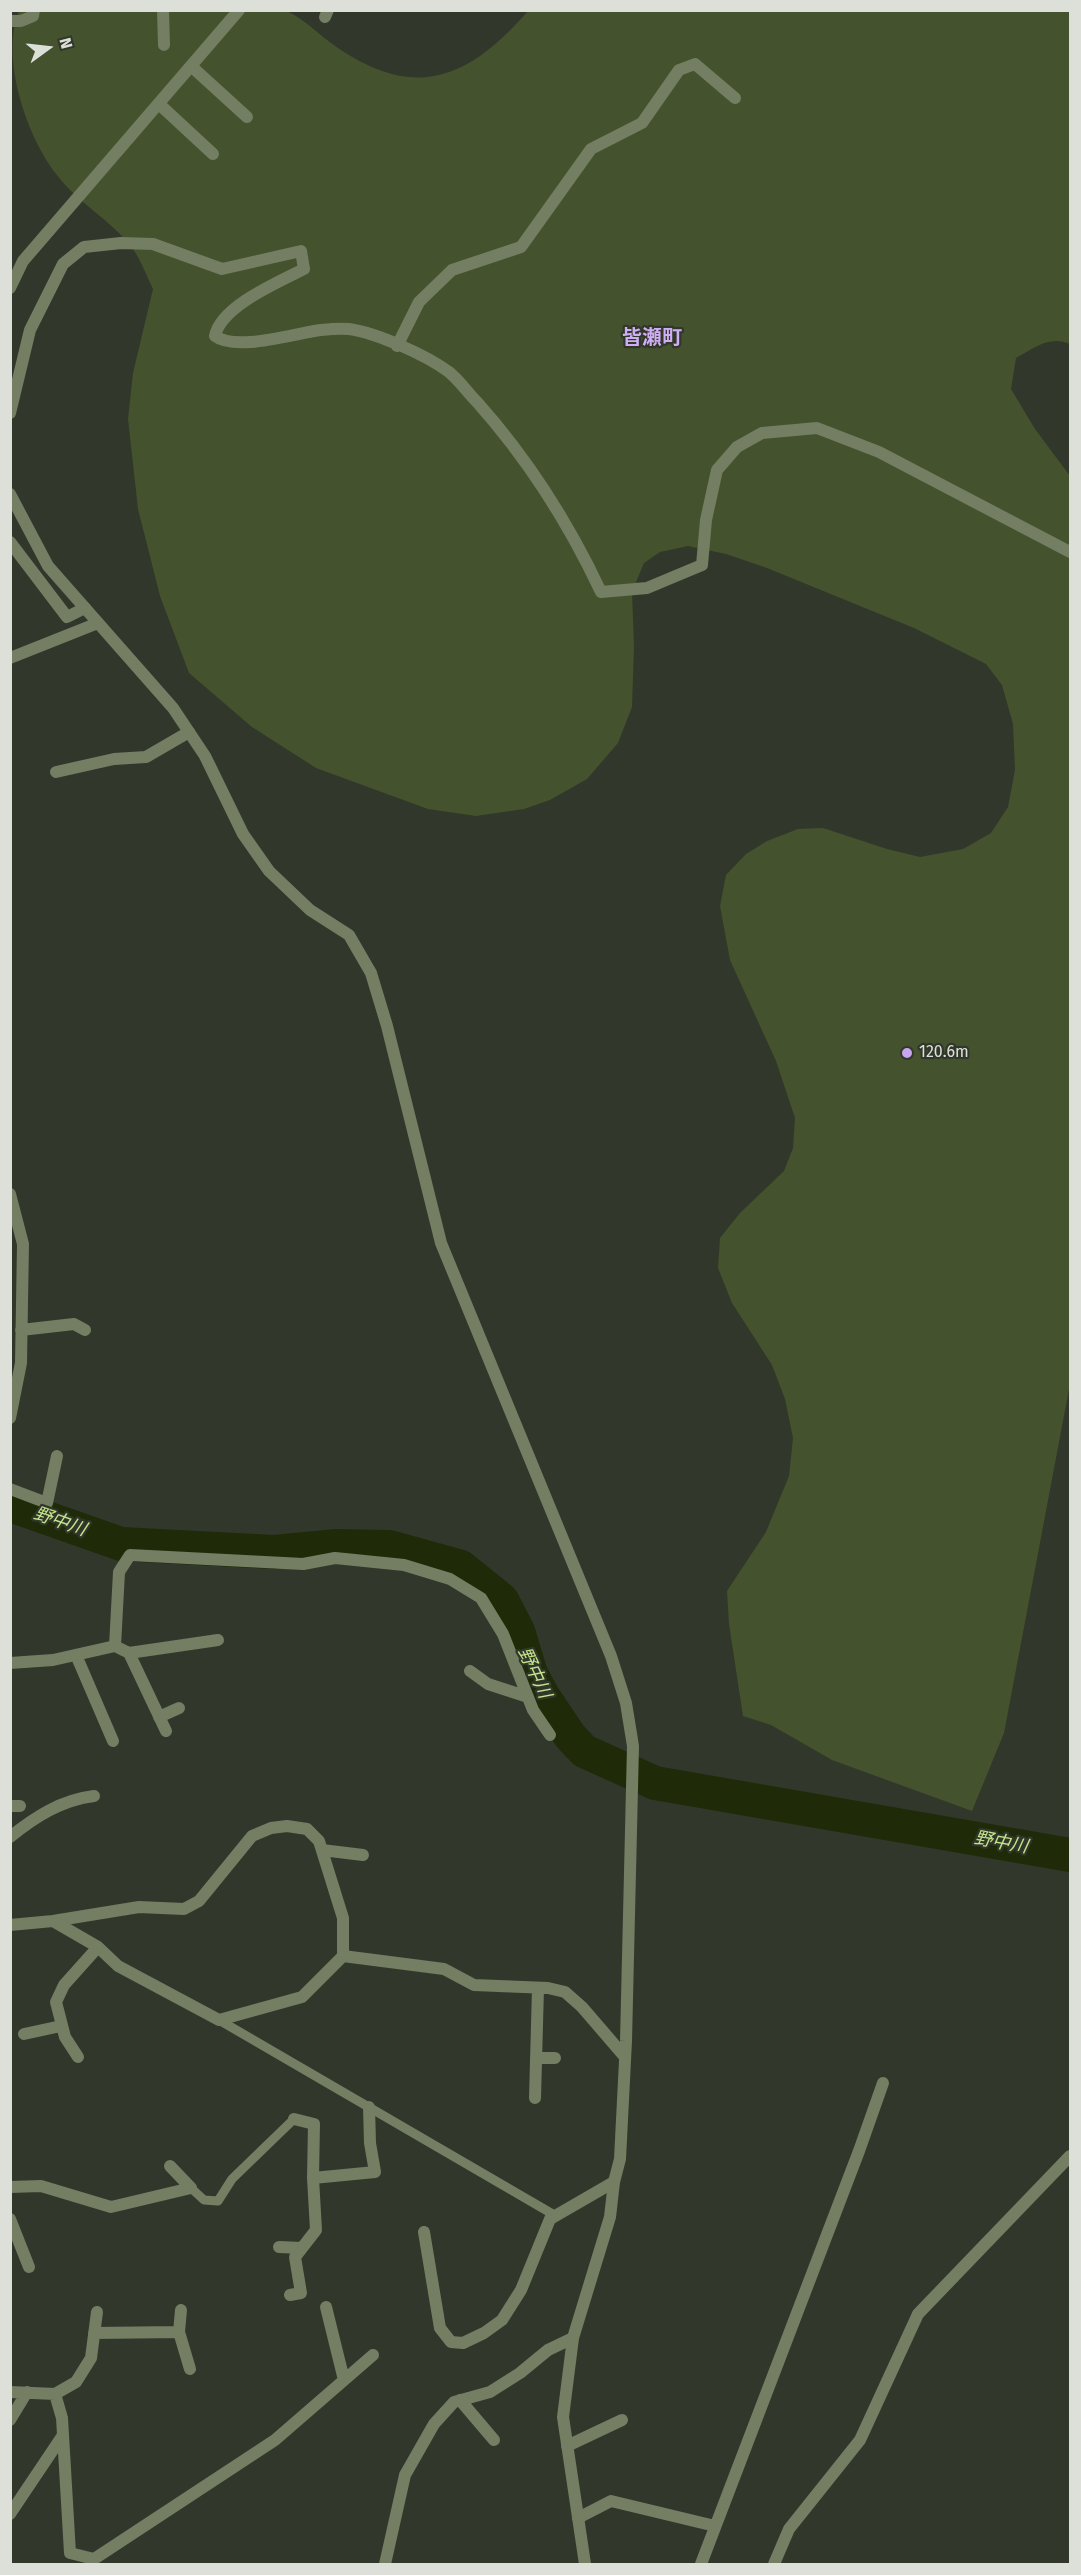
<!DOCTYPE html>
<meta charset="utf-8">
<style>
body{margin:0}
#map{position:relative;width:1081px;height:2575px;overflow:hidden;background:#32372b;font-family:"Fira Sans",sans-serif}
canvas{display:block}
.frame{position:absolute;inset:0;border:12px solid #dde0d8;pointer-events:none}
.north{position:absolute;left:18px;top:18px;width:60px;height:60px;-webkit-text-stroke:4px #32372b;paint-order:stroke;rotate:75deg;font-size:16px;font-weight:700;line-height:24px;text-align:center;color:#dde0d8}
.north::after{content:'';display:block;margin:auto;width:21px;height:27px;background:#dde0d8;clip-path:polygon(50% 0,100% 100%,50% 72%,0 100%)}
</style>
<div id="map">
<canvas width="1081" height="2575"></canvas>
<div class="frame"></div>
<div class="north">N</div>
</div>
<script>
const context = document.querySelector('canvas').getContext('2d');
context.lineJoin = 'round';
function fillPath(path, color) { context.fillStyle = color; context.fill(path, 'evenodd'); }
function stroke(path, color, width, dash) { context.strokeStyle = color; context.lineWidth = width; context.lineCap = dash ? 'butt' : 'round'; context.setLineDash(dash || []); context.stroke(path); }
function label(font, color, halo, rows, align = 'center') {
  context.font = font + ' "Fira Sans","Noto Sans JP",sans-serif'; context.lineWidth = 4.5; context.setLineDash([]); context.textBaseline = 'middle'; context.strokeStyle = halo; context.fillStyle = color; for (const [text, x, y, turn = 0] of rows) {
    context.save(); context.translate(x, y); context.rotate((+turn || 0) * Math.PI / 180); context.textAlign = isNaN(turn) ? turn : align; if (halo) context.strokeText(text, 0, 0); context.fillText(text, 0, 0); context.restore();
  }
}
fillPath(new Path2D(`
 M19 11H287C306 20 320 36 338 48 418 102 470 77 528 11H1070V344C1050 335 1034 348 1016 358L1011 389 1035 429 1070 476V1384L1004 1733 972 1811 832 1760 771 1725 743 1716 729 1624 727 1591 766 1532 789 1476 793 1438 785 1399 772 1365 732 1303 718 1268 720 1238 740 1213 784 1171 793 1148 795 1118 776 1061 730 960 720 906 726 875 746 854 767 841 798 829 823 828 887 849 920 857 963 849 991 833 1008 807 1015 770 1013 724 1002 685 986 664 914 628 767 568 726 554 688 546 660 552 644 563 632 592 634 647 632 707 618 743 587 779 550 800 524 809 476 816 428 809 316 768 252 727 189 673 160 596 138 509 128 419 133 373 153 289C146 275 140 257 130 245 109 219 77 202 57 175 26 136 0 57 19 11Z`), '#44522d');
stroke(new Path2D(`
 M10 1505 121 1544 274 1552 337 1546 389 1547 461 1567 502 1600 518 1631 531 1674 543 1696 570 1736 584 1751 655 1783 1070 1855`), '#1f2a08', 34);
stroke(new Path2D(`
 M219 2020 556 2216
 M191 2188 204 2200 218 2201 232 2179 294 2119`), '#737e63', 9);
stroke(new Path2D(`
 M163 10 164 45
 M325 17 328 10
 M10 21H21L33 16 34 10
 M191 66 247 117
 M159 104 213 154
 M397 346 419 302 452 270 521 247 591 149 642 123 679 70 695 64 735 98
 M10 413 30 330 63 264 84 247 121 243 153 244 222 269 301 251 304 269C279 282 221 306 215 336 236 352 295 333 321 330 330 329 340 328 349 329 377 333 426 355 449 372 459 380 468 393 477 402 527 458 569 524 601 592L647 588 702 565 706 520 717 470 737 447 762 433 817 428 879 452 1070 552
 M10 542 67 617 85 608
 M10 658 98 623
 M56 772 114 759 146 757 189 732
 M10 1194 23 1244 21 1363 10 1418
 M21 1330 74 1324 85 1330
 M10 1489 47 1503 57 1456
 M115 1646 119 1572 130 1555 303 1564 335 1558 404 1565 450 1579 481 1598 503 1634 533 1710 550 1735
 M129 1653 166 1731
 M76 1655 113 1741
 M10 1663 53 1660 115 1646 129 1653 218 1640
 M470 1671 488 1684 528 1697
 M159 1717 179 1708
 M10 1806H20
 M10 1837C35 1817 61 1800 94 1796
 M322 1850 363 1855
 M10 1925 53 1921 139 1907 184 1909 199 1901 252 1836 271 1828 287 1826 307 1829 319 1841 343 1918V1956L302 1997 219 2020 118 1966 98 1947 53 1921
 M343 1956 444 1969 474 1985 548 1988 565 1992 582 2007 625 2057
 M24 2034 61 2026
 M78 2057 65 2037 56 2002 64 1985 98 1947
 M536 2058H555
 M535 2098 538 1988
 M294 2119 314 2124 313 2178 375 2172 370 2143 369 2107
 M10 2187 41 2186 111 2207 191 2188 170 2166
 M10 2219 29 2267
 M424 2232 440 2328 451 2342 463 2343 484 2333 502 2320 521 2290 550 2219 614 2182
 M279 2247 302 2248
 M290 2295 301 2293 295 2257 316 2230 313 2178
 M326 2307 344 2380
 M179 2332 190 2369
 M94 2333 179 2332 181 2310
 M10 2392 55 2394 62 2418 70 2553 94 2559 275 2440 373 2355
 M55 2394 76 2382 91 2358 97 2312
 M460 2400 494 2440
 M10 2420 27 2392
 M567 2446 622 2420
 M10 2514 63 2435
 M578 2518 611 2501 715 2526
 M385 2564 405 2475 434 2424 454 2402 490 2392 520 2373 548 2350 573 2338
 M701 2564 859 2151 883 2083
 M774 2564 789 2529 860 2440 918 2314 1070 2156`), '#737e63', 12);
stroke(new Path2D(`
 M10 288 23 261 239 10
 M10 494 48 566 173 708 205 756 243 834 269 871 310 910 349 935 371 973 387 1026 441 1243 611 1656 626 1703 633 1746 626 2041 620 2159 614 2182 610 2217 573 2338 563 2417 585 2564`), '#737e63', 12);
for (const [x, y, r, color] of [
 [907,1053,6,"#c8a6ef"]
]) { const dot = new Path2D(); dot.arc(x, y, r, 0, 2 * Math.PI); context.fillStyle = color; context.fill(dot); stroke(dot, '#32372b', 2); }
label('16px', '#dde0d8', '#32372b', [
 ["120.6m",919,1053]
], 'left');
label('italic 18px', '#c4e68a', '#32372b', [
 ["野中川",60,1522,19],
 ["野中川",534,1673,65],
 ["野中川",1001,1843,10]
]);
label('bold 20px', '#cfaff4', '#32372b', [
 ["皆瀬町",652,338]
]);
</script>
